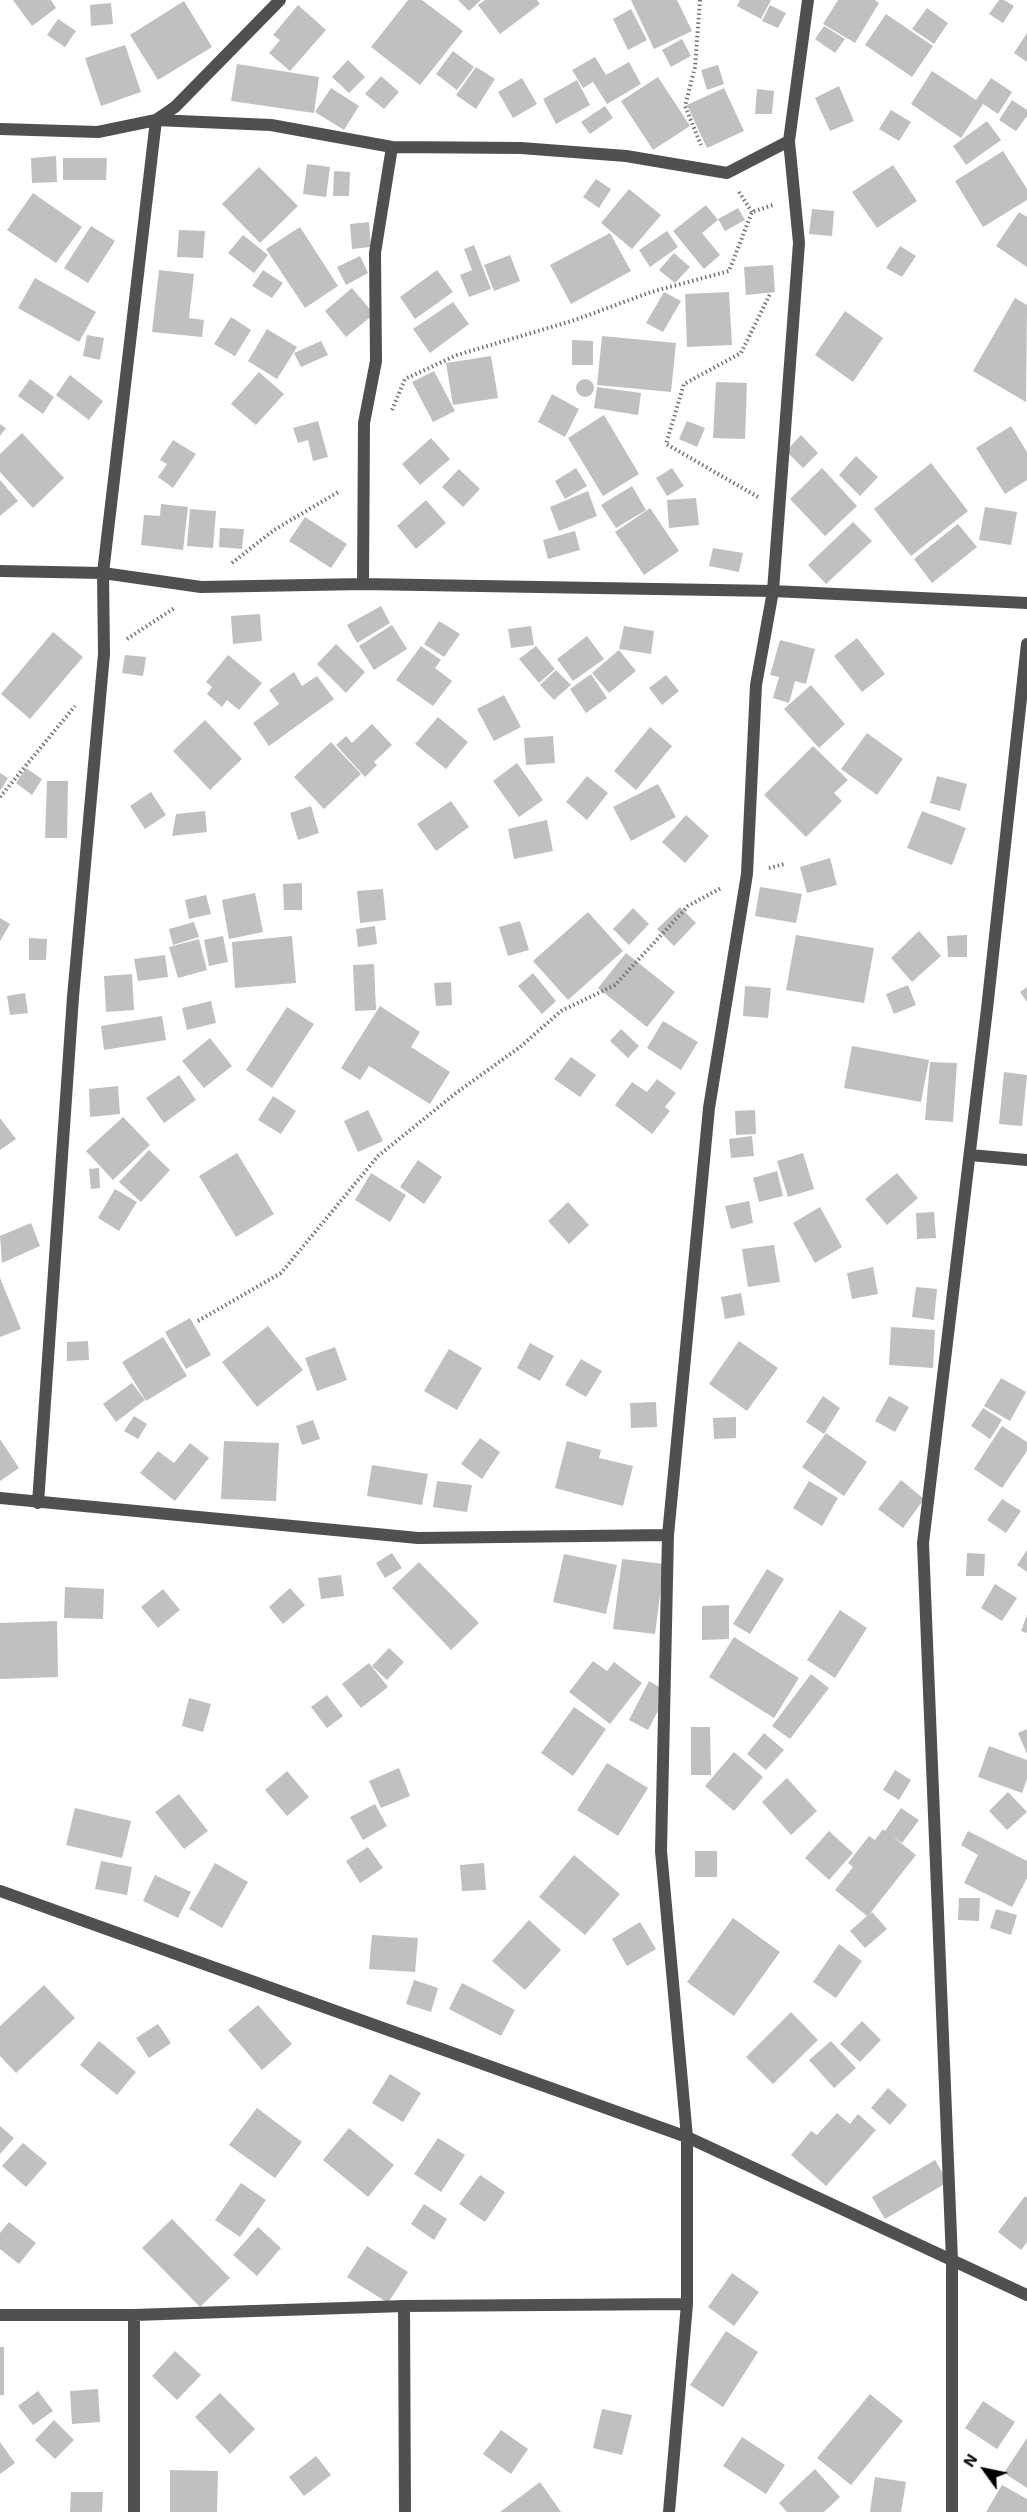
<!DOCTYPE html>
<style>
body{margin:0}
#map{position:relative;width:1027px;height:2512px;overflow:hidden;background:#fff;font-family:"Exo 2",sans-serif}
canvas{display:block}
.north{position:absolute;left:955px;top:2440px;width:60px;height:60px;-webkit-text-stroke:4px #fff;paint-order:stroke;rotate:303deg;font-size:16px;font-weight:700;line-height:24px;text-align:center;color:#000}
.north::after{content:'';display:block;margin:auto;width:21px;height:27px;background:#000;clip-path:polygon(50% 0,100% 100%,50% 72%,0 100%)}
</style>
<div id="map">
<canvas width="1027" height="2512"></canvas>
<div class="north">N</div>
</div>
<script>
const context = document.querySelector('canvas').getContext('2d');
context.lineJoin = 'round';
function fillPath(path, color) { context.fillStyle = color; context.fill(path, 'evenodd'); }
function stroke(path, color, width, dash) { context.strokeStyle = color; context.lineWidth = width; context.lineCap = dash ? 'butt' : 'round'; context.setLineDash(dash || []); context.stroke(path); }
fillPath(new Path2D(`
 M13 0H51L56 8 32 26Z
 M408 0H422L463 31 420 85 371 47Z
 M458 0H481L469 11Z
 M485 0H537L540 4 500 34 478 5Z
 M631 0H677L692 31 654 49Z
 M740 0H771L761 19 737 6Z
 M838 0H875L879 3 855 43 823 24Z
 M999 0H1004L1014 6 1003 23 989 14Z
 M184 1 212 47 158 80 130 35Z
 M111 3 113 24 91 26 90 5Z
 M298 5 326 30 290 71 269 53 280 40 273 35Z
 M770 5 786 13 778 28 762 21Z
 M927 8 948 23 934 44 912 29Z
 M631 9 647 40 628 50 613 19Z
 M886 14 933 46 912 77 865 45Z
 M58 19 76 31 65 47 47 35Z
 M824 26 845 39 835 53 815 39Z
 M1027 33V62L1014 53Z
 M682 39 691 56 671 67 662 50Z
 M125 45 141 92 101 106 85 58Z
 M453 51 474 67 457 90 436 74Z
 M595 57 606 75 629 62 641 84 607 104 593 82 583 88 572 70Z
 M348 60 365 77 349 93 332 77Z
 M237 64 319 77 314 113 231 101Z
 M718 65 724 84 707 90 701 70Z
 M476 67 495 79 476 109 456 95Z
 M932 71 976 100 991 78 1012 92 998 114 983 104 961 138 911 104Z
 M381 76 399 92 384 109 365 94Z
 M658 77 690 126 653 150 621 101Z
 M522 78 537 104 513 118 498 92Z
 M577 80 590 105 556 124 543 99Z
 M839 86 854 121 830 131 815 98Z
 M331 88 359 106 344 130 315 112Z
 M724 88 744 131 707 148 687 105Z
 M757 89 774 91 772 114H755Z
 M1012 100 1027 110V116L1016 131 999 120Z
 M605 106 613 118 590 134 581 122Z
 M891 110 911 122 899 141 879 129Z
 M987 121 1001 140 966 165 953 146Z
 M1003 151 1027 189V200L983 227 955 181Z
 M56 156 57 182 32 183 31 158Z
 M63 158H107L106 180H63Z
 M307 164 330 167 326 197 303 194Z
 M893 165 917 201 877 228 852 192Z
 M259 167 298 206 260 243 222 204Z
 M334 171 350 172 349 196H333Z
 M596 179 611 189 599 208 583 197Z
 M629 189 661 215 632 249 601 223Z
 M33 193 82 227 56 263 7 230Z
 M706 205 718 220 702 233 720 255 704 269 673 231Z
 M738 208 745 220 725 231 718 219Z
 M812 209 834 211 832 236 809 234Z
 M1019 212 1027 217V267L996 246Z
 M369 222 371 247 352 249 350 224Z
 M91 226 115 241 88 283 64 268Z
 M300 227 338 286 305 308 266 249Z
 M179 230 205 231 203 258 177 257Z
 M667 231 678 247 650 267 639 250Z
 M610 233 631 271 571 304 550 265Z
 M243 235 268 255 254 273 228 253Z
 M474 245 491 289 469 297 460 275 472 270 464 249Z
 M900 246 916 256 902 277 886 268Z
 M674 253 690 267 675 283 659 270Z
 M510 255 520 281 494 291 484 265Z
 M360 256 368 273 346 285 337 267Z
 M773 265 775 292 746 295 744 267Z
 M159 270 194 274 189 318 204 320 202 337 152 332Z
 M263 270 283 283 272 298 252 286Z
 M437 270 453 292 415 319 400 297Z
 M35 278 96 312 79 342 18 308Z
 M352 288 374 314 346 337 325 311Z
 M664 292 681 301 663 332 646 323Z
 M729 292 732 345 687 347 685 294Z
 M1015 298 1027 305 1026 402 973 371Z
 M453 302 469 324 430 353 413 329Z
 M845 311 883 338 853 382 815 355Z
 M231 317 251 330 235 356 214 344Z
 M267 329 297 347 277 379 248 361Z
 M87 335 104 338 100 360 83 356Z
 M602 336 676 343 671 392 597 385Z
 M572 340 593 341V365H572Z
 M321 341 328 355 301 367 294 353Z
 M491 356 498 398 453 405 446 363Z
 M434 371 455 411 433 422 412 382Z
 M259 372 284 394 256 425 231 404Z
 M70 375 103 401 89 420 56 395Z
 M576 388a9 9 0 1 1 18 0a9 9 0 1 1-18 0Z
 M30 379 54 397 43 414 18 396Z
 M716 382 747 383 745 439 713 438Z
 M597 387 641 393 638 415 594 408Z
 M552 394 579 409 565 437 538 422Z
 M604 415 639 474 603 496 568 438Z
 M318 421 328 457 313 461 308 440 298 443 293 428Z
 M687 421 705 428 697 447 679 439Z
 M0 424 6 428 0 436Z
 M1011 426 1027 452V480L1005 494 976 448Z
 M22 433 64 478 33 508 0 472V454Z
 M801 435 818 453 803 468 786 451Z
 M431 438 450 459 420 485 402 464Z
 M173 440 196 454 173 488 158 477 167 464 160 460Z
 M856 456 878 477 860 496 839 475Z
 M931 463 968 511 911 556 874 509Z
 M576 468 587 486 565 499 555 481Z
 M672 468 684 486 667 496 656 478Z
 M822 468 857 506 825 536 790 499Z
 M459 469 480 489 463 507 442 487Z
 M0 480 18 501 0 516Z
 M632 486 646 510 616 528 601 505Z
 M588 491 597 516 559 531 550 507Z
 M696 498 699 525 669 528 667 500Z
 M426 500 446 523 416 549 397 526Z
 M161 504 188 507 183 550 141 545 144 515 160 516Z
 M985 507 1017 512 1011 545 979 540Z
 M650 508 679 551 644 575 615 532Z
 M190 509 216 511 213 548 187 546Z
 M305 517 347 544 331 568 289 541Z
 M853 522 872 541 826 584 808 565Z
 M958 524 977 547 932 583 914 559Z
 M220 528 244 529 242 549 219 547Z
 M575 531 580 550 548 559 543 540Z
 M713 548 743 553 739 572 709 566Z
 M381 606 390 623 357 643 347 625Z
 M260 614 262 641 233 644 231 616Z
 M439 621 460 634 444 657 424 644Z
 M392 625 407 649 374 670 359 646Z
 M531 626 534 645 511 648 508 629Z
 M624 626 654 631 651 654 619 649Z
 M53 632 83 657 30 719 1 694Z
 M587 636 604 659 573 681 557 659Z
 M857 638 885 674 862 692 834 656Z
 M780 640 815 649 806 684 795 681 789 703 773 698 779 677 770 675Z
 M336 644 365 672 346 693 317 664Z
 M421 646 441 660 435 668 452 681 433 706 396 680Z
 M536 646 555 669 539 683 519 659Z
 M619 650 636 671 609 693 592 673Z
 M125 655 146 657 143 676 122 673Z
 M228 655 262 683 239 710 227 700 222 707 207 694 212 687 206 682Z
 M556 670 571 685 554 700 540 685Z
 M294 672 302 686 317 676 334 699 269 746 253 723 279 704 269 690Z
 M591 674 607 698 586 713 570 689Z
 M666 675 679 691 662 705 649 688Z
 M811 685 845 724 819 748 784 709Z
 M504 695 521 727 494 741 477 709Z
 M438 717 468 742 446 769 415 744Z
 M205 720 242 759 210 790 173 751Z
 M372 724 392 745 374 762 377 765 365 777 336 745 346 736 352 743Z
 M650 727 672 746 636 790 614 771Z
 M867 733 903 759 877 795 841 769Z
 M553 736 555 763 526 765 524 738Z
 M331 742 361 774 324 809 294 777Z
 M813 746 848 780 834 793 842 801 806 837 764 795Z
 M517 763 543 800 519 817 493 781Z
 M26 768 42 779 32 795 16 783Z
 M0 773 8 778 0 791Z
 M587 776 608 793 587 820 566 802Z
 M937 776 967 784 960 811 930 803Z
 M47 781H68L67 838H45Z
 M658 784 676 817 631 841 613 807Z
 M151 792 166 815 145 829 130 806Z
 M451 801 469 827 436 851 417 824Z
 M311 806 319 833 298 840 290 813Z
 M205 811 207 832 172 836 176 814Z
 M922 811 966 828 952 865 907 848Z
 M686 815 709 836 685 863 662 842Z
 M547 820 553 851 514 859 508 829Z
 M830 858 837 885 807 893 800 867Z
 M302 883V910H284L283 884Z
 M760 887 802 894 796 923 755 916Z
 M383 889 386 920 360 923 357 891Z
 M255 893 263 932 229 939 222 900Z
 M206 895 211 914 189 919 185 900Z
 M680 907 696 923 674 946 657 929Z
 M633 908 649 924 629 945 613 929Z
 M588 912 623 951 568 1000 533 961Z
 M0 918 10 924 0 941Z
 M520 921 529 950 508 956 499 927Z
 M194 922 199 937 173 945 169 929Z
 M375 926 377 944 358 947 356 929Z
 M919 931 941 956 912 982 891 958Z
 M796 935 874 948 864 1003 786 990Z
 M967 935V957H948L947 936Z
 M223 936 228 962 209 966 204 940Z
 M292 936 296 983 235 988 232 942Z
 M29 938 47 939 46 960H29Z
 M199 939 207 970 178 978 169 947Z
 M626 953 675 992 647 1027 598 988Z
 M165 955 168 977 138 981 134 959Z
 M374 964 376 1010 355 1011 353 965Z
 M533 973 556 1001 542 1014 518 986Z
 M132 974 134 1010 106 1012 104 976Z
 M451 982 452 1005 436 1006 434 983Z
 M908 985 916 1005 894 1014 886 994Z
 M745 986 771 988 768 1018 743 1016Z
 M1027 987V1002L1020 992Z
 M25 993 28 1013 10 1015 7 996Z
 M211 1001 216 1023 187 1030 182 1008Z
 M380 1006 420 1032 411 1047 450 1072 430 1104 369 1066 360 1080 341 1068Z
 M287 1007 314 1024 272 1088 246 1070Z
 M162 1016 166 1040 104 1050 101 1026Z
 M663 1021 698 1042 681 1070 647 1048Z
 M621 1029 639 1046 628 1058 610 1041Z
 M210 1038 232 1066 204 1088 182 1061Z
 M852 1046 929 1060 921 1102 844 1088Z
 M571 1057 596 1075 580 1097 554 1079Z
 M930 1062 957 1063 953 1122 925 1120Z
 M1004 1072 1027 1075 1022 1126 999 1124Z
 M179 1075 196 1100 164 1123 146 1098Z
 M657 1079 676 1093 665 1107 670 1111 652 1134 615 1105 632 1082 647 1092Z
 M118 1086 120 1114 90 1117 89 1089Z
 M273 1096 296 1111 281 1134 258 1120Z
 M368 1110 383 1141 358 1152 344 1121Z
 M755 1110 756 1134 736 1135 735 1111Z
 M123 1117 150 1145 113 1180 86 1151Z
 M0 1118 16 1139 0 1150Z
 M752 1136 754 1156 731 1158 729 1139Z
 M149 1150 170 1170 141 1202 119 1182Z
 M237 1153 274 1214 236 1237 199 1176Z
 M803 1153 814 1189 788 1197 777 1161Z
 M418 1160 442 1177 424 1204 400 1187Z
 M99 1168 100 1188 91 1189 89 1169Z
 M777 1171 783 1196 759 1202 753 1178Z
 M371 1173 406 1195 390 1222 355 1200Z
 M897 1173 918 1198 887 1225 865 1199Z
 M115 1189 137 1202 119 1231 98 1218Z
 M749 1201 753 1223 731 1229 725 1206Z
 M568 1202 589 1225 569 1244 548 1221Z
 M820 1207 842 1247 815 1263 793 1223Z
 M934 1212 936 1238 917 1239 916 1213Z
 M31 1223 40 1246 2 1263 0 1236Z
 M774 1245 780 1282 748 1287 742 1249Z
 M873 1267 878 1294 852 1299 847 1273Z
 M0 1278 21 1329 0 1337Z
 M916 1287 937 1289 934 1320 912 1317Z
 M741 1293 745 1315 725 1319 721 1297Z
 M190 1318 211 1355 186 1369 165 1332Z
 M268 1326 303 1370 257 1407 222 1362Z
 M891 1327 935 1330 933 1368 889 1365Z
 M163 1337 187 1376 146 1401 122 1362Z
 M88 1341 89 1360 67 1361V1342Z
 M739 1341 778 1368 747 1411 709 1384Z
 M530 1343 554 1356 540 1381 517 1368Z
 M335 1347 347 1380 317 1391 305 1358Z
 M449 1349 482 1368 457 1410 424 1391Z
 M581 1359 602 1371 586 1397 565 1385Z
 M1001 1378 1026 1392 1010 1421 984 1406Z
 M132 1383 145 1400 116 1422 103 1404Z
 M823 1396 840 1408 824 1434 806 1422Z
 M889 1396 909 1407 895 1432 875 1421Z
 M656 1402 657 1427 631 1428 630 1403Z
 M983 1408 1002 1420 990 1439 971 1426Z
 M134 1416 147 1424 138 1439 124 1431Z
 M736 1417V1438L714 1439 713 1418Z
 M313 1420 320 1439 302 1445 296 1426Z
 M1002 1426 1027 1442V1451L1002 1488 974 1469Z
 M826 1433 867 1462 844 1496 802 1467Z
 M480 1438 500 1452 482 1479 461 1464Z
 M0 1439 19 1468 0 1481Z
 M224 1441 279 1443 276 1501 221 1499Z
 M567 1441 601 1450 599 1458 633 1466 623 1506 555 1488Z
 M190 1443 209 1458 175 1501 140 1473 158 1451 174 1463Z
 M372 1465 428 1474 422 1505 367 1496Z
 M901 1480 924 1499 903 1528 878 1509Z
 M437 1481 472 1485 467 1512 433 1507Z
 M809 1481 838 1498 822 1526 793 1508Z
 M1002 1499 1021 1511 1006 1533 987 1520Z
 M1027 1550V1572L1017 1565Z
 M392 1553 402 1568 385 1578 376 1563Z
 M967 1553 985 1554 984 1576H966Z
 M564 1554 617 1565 606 1614 553 1602Z
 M622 1559 664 1564 655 1634 613 1629Z
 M419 1562 479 1623 451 1650 392 1588Z
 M767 1569 784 1579 750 1634 733 1624Z
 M341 1575 344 1596 321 1599 318 1578Z
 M995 1584 1017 1598 1002 1621 981 1608Z
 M65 1587 104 1589 103 1619 64 1618Z
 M290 1588 305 1605 283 1624 269 1607Z
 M163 1589 180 1610 158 1628 141 1607Z
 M729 1605V1639L702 1640V1606Z
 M840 1610 867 1628 835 1678 807 1660Z
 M1027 1615V1633L1021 1631Z
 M57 1621 58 1677 0 1679V1623Z
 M734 1637 799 1678 774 1718 709 1677Z
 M389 1648 404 1662 387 1680 372 1666Z
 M593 1661 607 1671 614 1662 642 1683 610 1724 569 1692Z
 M369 1663 388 1687 361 1708 342 1684Z
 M811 1674 829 1688 790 1739 772 1726Z
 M649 1681 668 1692 648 1730 629 1720Z
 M327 1695 343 1716 327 1728 311 1707Z
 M189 1698 211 1704 203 1732 182 1726Z
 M574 1707 606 1729 573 1776 541 1753Z
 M691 1727H710L711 1775H691Z
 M1027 1729V1754L1018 1733Z
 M764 1733 784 1750 766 1770 747 1754Z
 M989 1746 1027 1760V1779L1022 1793 978 1777Z
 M734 1752 763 1777 734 1811 705 1786Z
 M607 1763 648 1788 618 1836 577 1810Z
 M399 1768 410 1796 381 1808 369 1781Z
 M895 1770 911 1780 899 1800 883 1790Z
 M287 1771 309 1797 287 1816 265 1790Z
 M787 1778 817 1811 791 1835 762 1802Z
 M1008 1792 1027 1812 1007 1830 989 1811Z
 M179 1794 208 1831 184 1849 155 1812Z
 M375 1804 387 1826 363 1840 350 1817Z
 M75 1808 131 1821 122 1858 66 1845Z
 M901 1808 919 1820 902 1843 892 1836 916 1855 868 1916 872 1912 887 1929 865 1948 850 1931 867 1916 835 1890 853 1867 848 1863 869 1836 875 1840 883 1829 885 1831Z
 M829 1831 853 1853 829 1880 805 1858Z
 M968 1831 1027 1861V1878L1012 1907 964 1883 978 1855 961 1845Z
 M368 1847 383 1868 360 1883 346 1861Z
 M695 1851H717V1877H695Z
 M574 1855 620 1894 585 1935 539 1897Z
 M101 1861 132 1867 127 1895 95 1889Z
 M215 1863 248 1882 222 1928 189 1909Z
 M484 1863 486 1890 462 1891 460 1865Z
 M155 1875 191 1892 178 1918 143 1901Z
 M959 1898H980L979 1921 958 1920Z
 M996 1909 1017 1915 1011 1935 990 1928Z
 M733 1918 780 1952 734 2016 687 1982Z
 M529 1920 561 1950 525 1990 492 1961Z
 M640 1922 656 1949 627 1966 612 1939Z
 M372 1935 418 1938 415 1972 369 1969Z
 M839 1944 862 1961 836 1998 813 1982Z
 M414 1980 438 1988 431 2012 406 2004Z
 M462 1983 515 2010 501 2036 449 2009Z
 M44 1985 75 2018 16 2073 0 2056V2026Z
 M258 2005 292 2044 262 2070 228 2030Z
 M791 2012 818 2040 773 2084 746 2057Z
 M862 2021 881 2040 860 2062 840 2044Z
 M158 2024 171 2043 149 2058 136 2038Z
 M99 2041 136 2072 117 2095 80 2065Z
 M831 2041 856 2068 834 2088 809 2060Z
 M390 2074 421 2093 403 2122 372 2103Z
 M888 2088 907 2105 890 2125 871 2108Z
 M257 2108 302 2142 275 2178 229 2145Z
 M837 2113 850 2124 858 2114 876 2130 826 2186 791 2155 811 2131 817 2135Z
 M0 2126 14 2138 0 2154Z
 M349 2128 394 2165 368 2197 323 2160Z
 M438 2138 465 2155 441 2192 414 2174Z
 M23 2143 47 2163 26 2187 2 2166Z
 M935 2160 948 2182 885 2219 872 2197Z
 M480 2175 505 2192 485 2222 459 2204Z
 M241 2183 266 2200 240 2237 215 2220Z
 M1025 2196 1027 2198V2242L1021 2250 998 2232Z
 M424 2204 447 2219 434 2240 411 2224Z
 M172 2219 230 2278 200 2307 142 2248Z
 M9 2222 36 2243 19 2264 0 2249V2233Z
 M258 2227 281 2248 257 2276 233 2255Z
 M367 2246 408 2272 388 2303 347 2277Z
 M732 2273 759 2292 734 2326 708 2307Z
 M726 2331 758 2352 723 2407 690 2385Z
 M0 2347H4V2395H0Z
 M175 2351 201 2375 177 2400 152 2376Z
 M98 2389 100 2422 72 2424 70 2391Z
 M38 2391 53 2411 33 2425 18 2406Z
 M220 2393 255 2429 230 2454 195 2417Z
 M870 2394 903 2421 851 2485 817 2458Z
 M983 2401 1015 2422 997 2449 965 2428Z
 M602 2409 632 2415 622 2455 593 2448Z
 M54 2420 74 2440 55 2459 35 2440Z
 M501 2430 528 2449 511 2474 483 2454Z
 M742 2437 785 2465 766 2494 723 2466Z
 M1027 2438V2488L1004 2473Z
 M0 2442 15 2463 0 2474Z
 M316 2456 331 2475 304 2496 289 2477Z
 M815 2469 840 2497 824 2512H787L779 2503Z
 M170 2470 218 2471 217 2512H170Z
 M875 2477 906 2482 901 2512H870Z
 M540 2482 561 2512H500Z
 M1002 2485 1027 2499V2512H986Z
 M71 2492H103L102 2512H70Z`), '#c0c0c0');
stroke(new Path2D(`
 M700 0 695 67 685 106 701 145
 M739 192 752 212
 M392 410 405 379 457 355 575 320 651 292 729 271 752 212 773 205
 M758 497 666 444 684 384 741 353 771 292
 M232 563 274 530 340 491
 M127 639 176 607
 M0 797 75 706
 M769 868 784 864
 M198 1321 281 1273 378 1156 456 1093 520 1047 561 1011 615 985 688 906 721 888`), '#727272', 4, [1.5, 3]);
stroke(new Path2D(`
 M0 129 98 132 156 120 175 107 280 0
 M0 571 103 573 201 587 363 584 773 591 1027 603
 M363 584 364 423 376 361 375 253 392 147
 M970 1155 1027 1160
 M0 1498 418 1538 668 1535
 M38 1503 73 997 104 654 103 573 156 120 271 125 392 147 521 148 626 156 727 173 789 141
 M0 1891 687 2137 1027 2295
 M404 2306 405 2512
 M0 2315H134L404 2306 687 2304
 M134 2315V2512
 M669 2512 687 2304V2137L661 1851 668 1535 709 1108 747 874 756 685 773 591 799 243 789 141 808 0
 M952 2512V2260L923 1543 987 1009 1027 644`), '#505050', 12);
</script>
